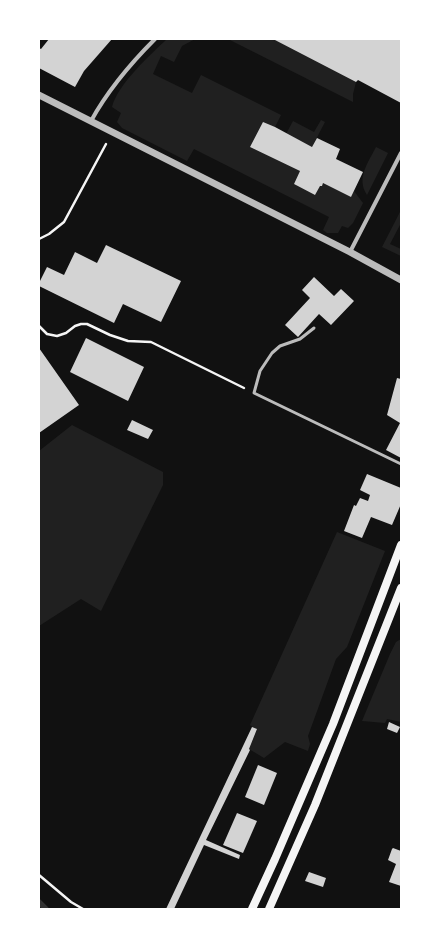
<!DOCTYPE html>
<style>
body{margin:0}
#map{position:relative;width:440px;height:948px;overflow:hidden;background:#111;font-family:Signika,sans-serif}
canvas{display:block}
.frame{position:absolute;inset:0;border:40px solid #fff;pointer-events:none}
</style>
<div id="map">
<canvas width="440" height="948"></canvas>
<div class="frame"></div>
</div>
<script>
const context = document.querySelector('canvas').getContext('2d');
context.lineJoin = 'round';
function fillPath(path, color) { context.fillStyle = color; context.fill(path, 'evenodd'); }
function stroke(path, color, width, dash) { context.strokeStyle = color; context.lineWidth = width; context.lineCap = dash ? 'butt' : 'round'; context.setLineDash(dash || []); context.stroke(path); }
fillPath(new Path2D(`
 M167 39H195L182 46 174 62 161 56 153 74 192 93 201 75 281 115 275 127 250 147 300 171 294 184 315 195 320 186H322L323 183 351 197 354 191 363 203 353 223 348 228 342 226 338 233H327L323 230 329 217 194 149 187 161 122 128 117 122 121 113 112 107C118 84 150 55 167 39Z
 M228 39H273L356 82 353 94V102Z
 M321 120 325 122 312 147 286 134 293 121 314 132Z
 M376 147 388 153 367 195C356 178 368 163 376 147Z
 M401 210V223L390 244 401 249V256L382 247Z
 M72 425 163 472V485L101 611 81 599 39 626V451Z
 M337 532 385 551 347 647 336 659 308 736 310 744 308 751 285 742 264 758 249 749 257 730 250 725Z
 M401 639V722L387 719 385 723 362 721 390 654 396 642Z`), '#202020');
stroke(new Path2D(`
 M39 902 46 909`), '#333', 5.5);
fillPath(new Path2D(`
 M49 39H112L84 71 75 87 39 68V48L41 49Z
 M273 39H401V103L358 80 356 82Z
 M263 122 275 127 312 147 317 138 340 149 336 159 363 172 351 197 323 183 322 186H320L315 195 294 184 300 171 250 147Z
 M106 245 181 281 161 322 123 304 114 323 39 286V283L47 267 64 275 75 252 97 263Z
 M314 277 334 296 341 289 354 301 331 325 319 314 298 337 285 325 310 298 302 290Z
 M86 338 144 367 128 401 70 372Z
 M39 348 79 405 39 433Z
 M397 378 401 379V458L386 450 400 423 387 415Z
 M132 420 153 430 148 439 127 430Z
 M367 474 401 488V504L392 525 371 517 362 538 344 531 354 505 356 506 360 498 368 501 370 495 360 490Z
 M389 722 400 727 397 733 387 729Z
 M252 727 257 729 249 749 250 750 206 840 240 855 239 859 204 845 174 909H166Z
 M258 765 277 773 264 805 245 797Z
 M237 813 257 821 243 853 223 845Z
 M393 848 401 851V886L389 882 396 864 388 860 392 849Z
 M309 872 326 878 323 887 305 881Z`), '#d3d3d3');
stroke(new Path2D(`
 M39 239 49 234 64 222 106 144
 M39 326 47 334 57 336 66 333 75 326 81 324H87L110 335 128 341 151 342 244 388
 M39 875 71 902 83 909`), '#f5f5f5', 2.5);
stroke(new Path2D(`
 M314 328 300 339 280 346 272 353 260 371 254 393 401 464`), '#bcbcbc', 3);
stroke(new Path2D(`
 M91 121C108 90 130 64 155 39
 M350 252 401 153`), '#bcbcbc', 4);
stroke(new Path2D(`
 M39 95 350 252 401 280`), '#bcbcbc', 7);
stroke(new Path2D(`
 M252 909 275 859 333 724 401 545
 M269 909 315 805 401 588`), '#f5f5f5', 8);
</script>
